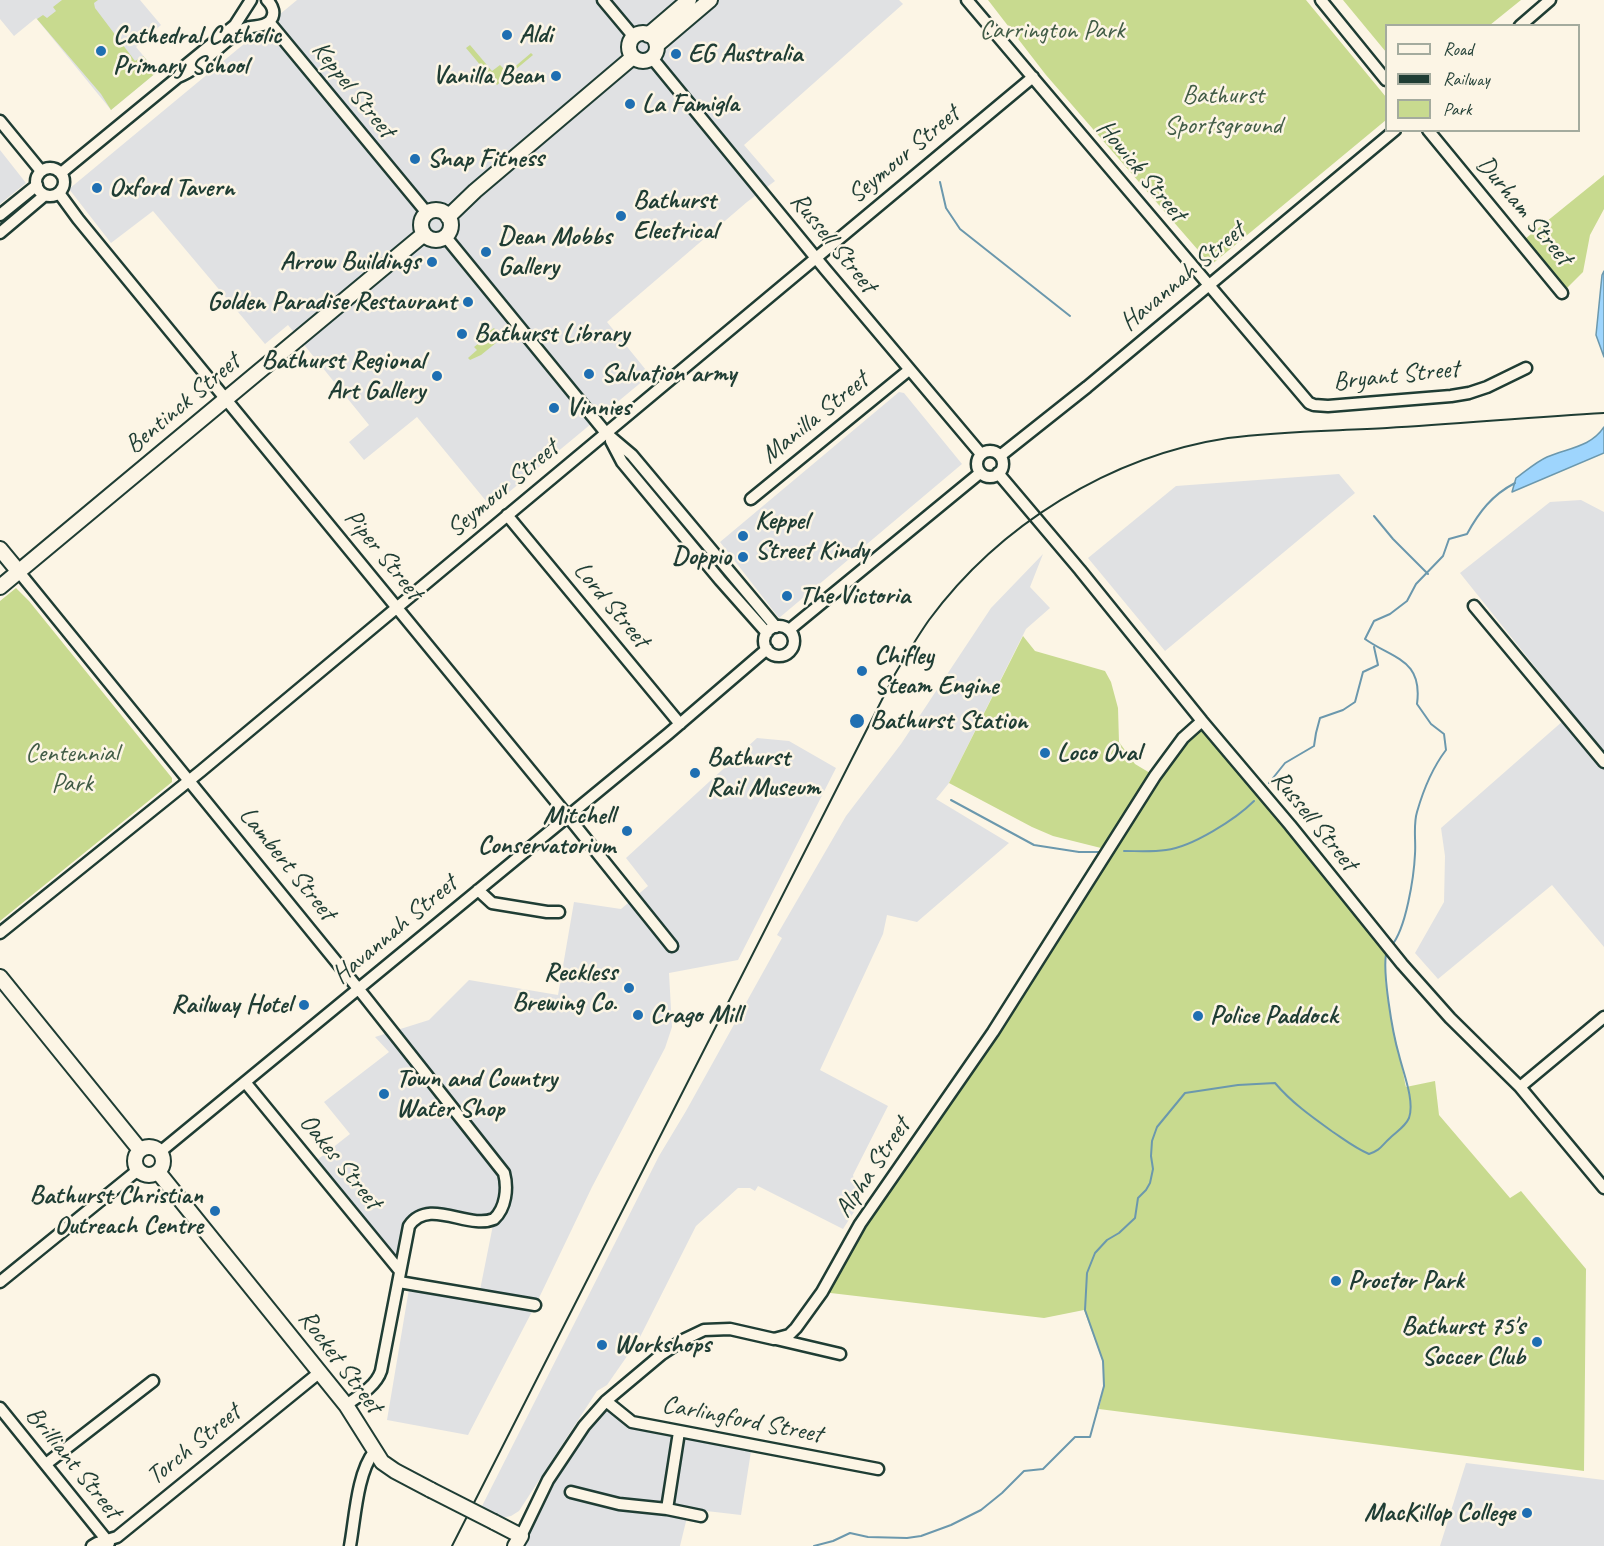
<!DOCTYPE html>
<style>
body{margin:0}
#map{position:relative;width:1604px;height:1546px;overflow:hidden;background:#fcf5e5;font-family:Caveat,sans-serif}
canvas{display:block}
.legend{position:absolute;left:1385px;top:24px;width:195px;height:108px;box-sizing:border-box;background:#fcf5e5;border:2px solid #a4ab9e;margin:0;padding:8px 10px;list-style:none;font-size:18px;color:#1f3d34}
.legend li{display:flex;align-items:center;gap:12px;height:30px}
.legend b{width:30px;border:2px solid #a4ab9e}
</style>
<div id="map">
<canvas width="1604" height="1546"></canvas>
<ul class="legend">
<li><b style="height:8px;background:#fcf5e5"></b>Road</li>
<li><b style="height:8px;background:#1f3d34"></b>Railway</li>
<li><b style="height:16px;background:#c8da8f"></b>Park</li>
</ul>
</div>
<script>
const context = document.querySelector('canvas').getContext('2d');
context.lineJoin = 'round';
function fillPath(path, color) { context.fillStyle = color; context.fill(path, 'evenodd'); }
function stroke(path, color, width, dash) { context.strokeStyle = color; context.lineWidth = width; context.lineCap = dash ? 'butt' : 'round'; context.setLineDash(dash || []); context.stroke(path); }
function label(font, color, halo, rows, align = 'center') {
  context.font = font + ' Caveat,sans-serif'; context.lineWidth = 5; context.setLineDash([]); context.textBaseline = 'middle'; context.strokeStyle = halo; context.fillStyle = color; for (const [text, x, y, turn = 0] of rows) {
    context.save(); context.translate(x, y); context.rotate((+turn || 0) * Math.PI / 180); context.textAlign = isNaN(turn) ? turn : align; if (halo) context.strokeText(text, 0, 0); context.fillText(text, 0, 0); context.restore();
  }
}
fillPath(new Path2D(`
 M0 0H140L161 25 136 47 157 72 111 110 36 18 14 36 0 19Z
 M297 0H899L903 4 744 145 775 181 747 202 607 322 650 375 491 507 417 417 364 460 349 442 369 425 288 325 265 344 153 211 111 243 69 189Z
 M0 150 26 183 0 204Z
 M899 392 904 393 962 464 779 618 720 542Z
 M1339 474 1355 493 1165 651 1088 558 1176 486Z
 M1581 500 1604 512V947L1552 885 1438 979 1415 953 1444 902 1445 856 1441 828 1572 713 1460 573 1550 502Z
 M1043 554 1030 587 1050 608 1026 629 949 783 936 799 1009 843 917 922 887 915 883 934 820 1070 888 1106 853 1175 859 1204 843 1229 758 1186 755 1191 750 1188H738L696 1226 639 1339 607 1385 597 1391 519 1511 511 1516 502 1518 481 1508 659 1156 686 1111 782 938 777 935 846 816 901 744 991 608Z
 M757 738 789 741 836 768 738 960 669 973 672 1027 665 1048 592 1187 538 1300 468 1435 387 1420 410 1283 479 1295 494 1220 439 1215 416 1218 400 1271 312 1164 350 1134 324 1102 389 1052 375 1037 429 1020 469 980 558 995 574 902 621 909 648 886 626 858Z
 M606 1401 632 1423 752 1445 741 1515 689 1509 680 1546H515L541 1493Z
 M1466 1463 1604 1480V1546H1440Z`), '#e0e1e3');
fillPath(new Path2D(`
 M62 0H98L94 3 95 8 135 61 143 56 157 72 111 110 101 94 37 19 43 15 47 18 56 11 53 7Z
 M988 0H1306L1386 97V120L1211 265 1046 75Z
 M1343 0H1521L1490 25 1386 26V52Z
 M470 45 492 71 500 65 505 70 508 67 511 70 531 53 533 55 497 85 466 48Z
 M1604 175V209L1590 235 1583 272 1562 293 1520 243Z
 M494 328 502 338 481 355 470 360 468 358 477 350 474 347 483 340 481 337Z
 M16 588 29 601 172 778V782L0 921V601Z
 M1023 636 1035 651 1105 671 1111 682 1118 708 1119 742 1135 764 1155 776 1202 721 1388 950C1377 977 1401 1055 1406 1087L1435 1081 1439 1115 1510 1198 1521 1191 1586 1269 1584 1471 1099 1409 1104 1386 1103 1362 1084 1310 1044 1318 822 1292 1109 850 1053 836 1032 827 949 783Z`), '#c8da8f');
const water = new Path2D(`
 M1604 271V357L1596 335 1602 275Z
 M1604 427V453L1512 492 1516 478C1526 471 1536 462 1547 457 1568 448 1591 447 1604 427Z`);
fillPath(water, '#9ed5fd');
stroke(water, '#6b98ad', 1.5);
stroke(new Path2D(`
 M940 182 946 208 960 229 1070 316
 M1374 516 1393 539 1428 574
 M1269 783 1285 763 1314 746 1316 733 1320 718 1343 710 1355 702 1363 672 1378 665 1374 647
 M951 800 1034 845 1079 852H1101
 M1124 851C1138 851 1152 852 1166 850 1192 847 1236 819 1254 801
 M1391 946C1406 930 1414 876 1415 854 1416 840 1413 825 1417 812 1423 791 1433 767 1446 750L1444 734 1431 724 1417 704C1423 659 1393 659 1365 639L1374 621 1390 614 1407 601 1416 584 1443 556 1449 539 1467 534C1479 512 1492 495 1515 483
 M814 1546 833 1541 850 1533 868 1537 907 1538 921 1536 951 1525 981 1510 1002 1493 1024 1471 1043 1469 1075 1437H1090L1104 1386 1103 1361 1085 1310 1087 1273 1095 1253 1107 1240 1119 1233 1135 1218 1138 1198 1146 1190 1150 1183 1153 1169 1151 1156 1152 1141 1157 1127 1185 1093 1238 1085 1275 1083C1292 1103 1312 1117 1333 1132 1345 1140 1355 1148 1369 1154 1381 1150 1381 1146 1390 1138 1396 1132 1405 1127 1409 1118 1415 1101 1403 1072 1399 1055 1393 1035 1381 968 1387 950`), '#6b98ad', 2);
const minor = new Path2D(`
 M603 0 634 37
 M967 0 1309 403 1314 405 1328 406 1451 396 1469 393 1487 387 1526 368
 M1321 0 1386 80
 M269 22 427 213
 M1520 26 1550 0
 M652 58 825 269 981 454
 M178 77C204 67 220 42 244 29 252 25 263 28 270 21 276 14 273 6 267 0
 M0 121 41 171
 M1428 130 1562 293
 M36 182a14 14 0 1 1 28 0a14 14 0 1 1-28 0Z
 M61 173 178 77 186 65 235 25 251 0
 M59 193 78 219 562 809 672 946
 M0 215 37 185
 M0 233 45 195
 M445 236 606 433 632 455 776 627
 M611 441 622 462 720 580 767 633
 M977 464a13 13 0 1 1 26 0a13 13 0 1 1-26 0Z
 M1000 456 1087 387 1395 130
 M998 473 1080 570 1202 721 1290 825 1402 964 1450 1018 1520 1087 1604 1188
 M751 499 909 370
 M507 515 680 724
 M19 572 365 997 504 1173C508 1188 506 1208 494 1219 468 1230 429 1197 409 1226L381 1371C376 1386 359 1396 346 1405
 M1474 606 1604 762
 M764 641a15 15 0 1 1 30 0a15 15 0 1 1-30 0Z
 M789 630 980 473
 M478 890 492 903 547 912H559
 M0 933 201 771 1033 77
 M245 1082 400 1271
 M1520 1087 1604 1017
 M160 1152 668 734 767 649
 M0 1282 138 1170
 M399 1282 535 1305
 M776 1339 840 1354
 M606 1401 632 1422 878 1469
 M0 1408 109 1543
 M46 1464 153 1381
 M571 1492 619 1504 667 1509 701 1516
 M667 1509 679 1432
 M521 1536 548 1480 584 1426 606 1401 662 1354 683 1340 704 1330 730 1329 774 1339 789 1335 796 1328 822 1292 860 1224 993 1032 1155 776 1183 738 1202 721
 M92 1546 97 1543 117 1537 320 1372
 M350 1546C355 1519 357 1473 374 1452`);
const major = new Path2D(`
 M629 47a14 14 0 1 1 28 0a14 14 0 1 1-28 0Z
 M648 35 689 0
 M657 45 710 0
 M421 225a15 15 0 1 1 30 0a15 15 0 1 1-30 0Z
 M448 217 475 191 633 57
 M0 549 19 572
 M0 587 424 234
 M0 977 140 1150
 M135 1161a14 14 0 1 1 28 0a14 14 0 1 1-28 0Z
 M158 1172 346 1405 382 1462 395 1471 431 1490
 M494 1522 521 1536 515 1546`);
stroke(minor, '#1f3d34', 15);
stroke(major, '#1f3d34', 18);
stroke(minor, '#fcf5e5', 10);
stroke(major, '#fcf5e5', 14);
stroke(new Path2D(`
 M452 1546 895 674C906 656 917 637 929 620 999 525 1110 456 1228 438 1280 431 1334 431 1387 428 1459 424 1531 417 1604 413`), '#1f3d34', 2);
const majorBridge = new Path2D(`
 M431 1490 494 1522`);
stroke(majorBridge, '#1f3d34', 18, []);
stroke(majorBridge, '#fcf5e5', 14);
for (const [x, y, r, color] of [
 [507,35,6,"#1f6fb2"],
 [101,51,6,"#1f6fb2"],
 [676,54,6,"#1f6fb2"],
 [556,76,6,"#1f6fb2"],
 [630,104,6,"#1f6fb2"],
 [415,159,6,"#1f6fb2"],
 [97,188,6,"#1f6fb2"],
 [621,216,6,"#1f6fb2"],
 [486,252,6,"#1f6fb2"],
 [432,262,6,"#1f6fb2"],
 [468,302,6,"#1f6fb2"],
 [462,334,6,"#1f6fb2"],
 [589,374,6,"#1f6fb2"],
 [437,376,6,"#1f6fb2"],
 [554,408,6,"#1f6fb2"],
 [743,536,6,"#1f6fb2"],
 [743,557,6,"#1f6fb2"],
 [787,596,6,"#1f6fb2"],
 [862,671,6,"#1f6fb2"],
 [857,721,8,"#1f6fb2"],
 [1045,753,6,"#1f6fb2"],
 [695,773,6,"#1f6fb2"],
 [627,831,6,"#1f6fb2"],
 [629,988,6,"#1f6fb2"],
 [304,1005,6,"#1f6fb2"],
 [638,1015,6,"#1f6fb2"],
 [1198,1016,6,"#1f6fb2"],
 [384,1094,6,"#1f6fb2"],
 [215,1211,6,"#1f6fb2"],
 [1336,1281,6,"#1f6fb2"],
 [1537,1342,6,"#1f6fb2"],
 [602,1345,6,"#1f6fb2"],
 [1527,1513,6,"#1f6fb2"]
]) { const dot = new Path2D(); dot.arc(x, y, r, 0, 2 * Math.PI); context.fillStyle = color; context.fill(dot); stroke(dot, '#fcf5e5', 2); }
label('26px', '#415c46', '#fcf5e5', [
 ["Carrington Park",1052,31],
 ["Bathurst",1223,96],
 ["Sportsground",1223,126],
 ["Centennial",72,754],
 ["Park",72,784]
]);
label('bold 26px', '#1f3d34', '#fcf5e5', [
 ["Aldi",519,35],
 ["Cathedral Catholic",113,36],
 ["Primary School",113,66],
 ["EG Australia",688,54],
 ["Vanilla Bean",544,76,"right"],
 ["La Famigla",642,104],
 ["Snap Fitness",427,159],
 ["Oxford Tavern",109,188],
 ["Bathurst",633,201],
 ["Electrical",633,231],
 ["Dean Mobbs",498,237],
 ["Gallery",498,267],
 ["Arrow Buildings",420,262,"right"],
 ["Golden Paradise Restaurant",456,302,"right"],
 ["Bathurst Library",474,334],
 ["Bathurst Regional",425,361,"right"],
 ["Art Gallery",425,391,"right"],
 ["Salvation army",601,374],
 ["Vinnies",566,408],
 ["Keppel",755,521],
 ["Street Kindy",755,551],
 ["Doppio",731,557,"right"],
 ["The Victoria",799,596],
 ["Chifley",874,656],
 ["Steam Engine",874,686],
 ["Bathurst Station",870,721],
 ["Loco Oval",1057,753],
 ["Bathurst",707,758],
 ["Rail Museum",707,788],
 ["Mitchell",615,816,"right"],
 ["Conservatorium",615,846,"right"],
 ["Reckless",617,973,"right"],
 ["Brewing Co.",617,1003,"right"],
 ["Railway Hotel",292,1005,"right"],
 ["Crago Mill",650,1015],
 ["Police Paddock",1210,1016],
 ["Town and Country",396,1079],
 ["Water Shop",396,1109],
 ["Bathurst Christian",203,1196,"right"],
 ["Outreach Centre",203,1226,"right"],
 ["Proctor Park",1348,1281],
 ["Bathurst 75's",1525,1327,"right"],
 ["Soccer Club",1525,1357,"right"],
 ["Workshops",614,1345],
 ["MacKillop College",1515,1513,"right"]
], 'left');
label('26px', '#1f3d34', '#fcf5e5', [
 ["Keppel Street",353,90,51],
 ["Seymour Street",904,155,-40],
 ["Howick Street",1141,171,50],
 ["Durham Street",1524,211,50],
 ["Russell Street",833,243,51],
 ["Havannah Street",1183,277,-40],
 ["Bryant Street",1396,376,-6],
 ["Bentinck Street",183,404,-40],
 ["Manilla Street",815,418,-39],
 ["Seymour Street",503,489,-40],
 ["Piper Street",383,555,51],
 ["Lord Street",611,605,50],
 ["Russell Street",1314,821,51],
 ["Lambert Street",287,864,51],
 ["Havannah Street",395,930,-40],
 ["Oakes Street",340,1162,51],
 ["Alpha Street",873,1168,-56],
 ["Rocket Street",340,1362,53],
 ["Carlingford Street",742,1420,11],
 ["Torch Street",194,1445,-39],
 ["Brilliant Street",73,1463,51]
]);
</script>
